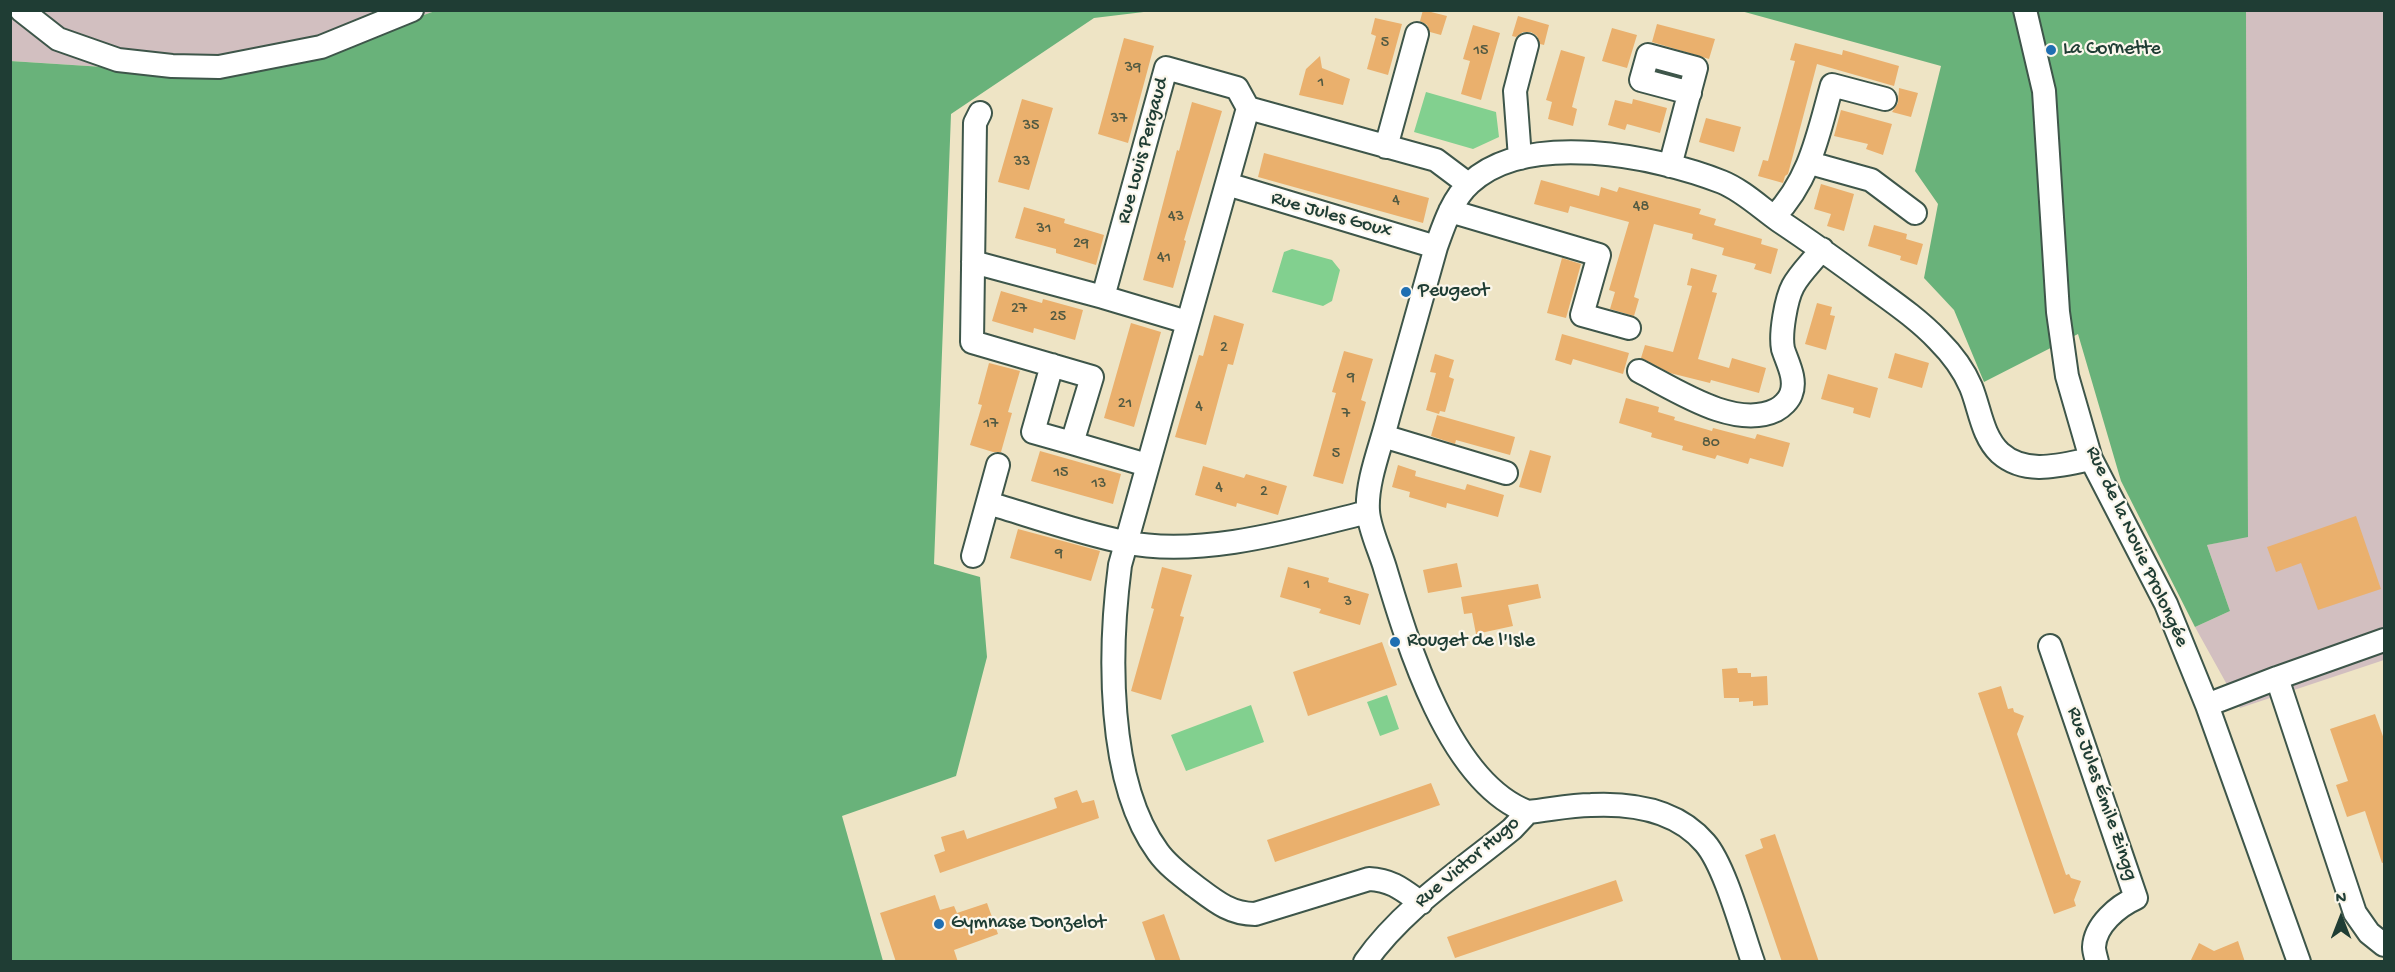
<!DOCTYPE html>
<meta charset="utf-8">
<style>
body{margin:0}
#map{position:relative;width:2395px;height:972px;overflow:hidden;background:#eee4c5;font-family:"Gochi Hand",sans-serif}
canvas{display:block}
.frame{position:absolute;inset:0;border:12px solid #1f3d34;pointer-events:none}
.north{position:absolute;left:2311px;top:888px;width:60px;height:60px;-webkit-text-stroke:4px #fbf7ec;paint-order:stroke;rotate:0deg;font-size:16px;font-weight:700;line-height:24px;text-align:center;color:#1f3d34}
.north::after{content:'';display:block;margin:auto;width:21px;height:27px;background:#1f3d34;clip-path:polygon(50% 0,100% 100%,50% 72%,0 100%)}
</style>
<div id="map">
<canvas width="2395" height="972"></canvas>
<div class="frame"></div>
<div class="north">N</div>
</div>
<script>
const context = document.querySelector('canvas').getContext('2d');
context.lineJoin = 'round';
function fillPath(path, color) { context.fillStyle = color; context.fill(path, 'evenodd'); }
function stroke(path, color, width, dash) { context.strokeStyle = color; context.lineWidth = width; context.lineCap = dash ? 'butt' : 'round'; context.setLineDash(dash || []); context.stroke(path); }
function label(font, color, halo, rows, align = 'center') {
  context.font = font + ' "Gochi Hand",sans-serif'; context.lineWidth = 4.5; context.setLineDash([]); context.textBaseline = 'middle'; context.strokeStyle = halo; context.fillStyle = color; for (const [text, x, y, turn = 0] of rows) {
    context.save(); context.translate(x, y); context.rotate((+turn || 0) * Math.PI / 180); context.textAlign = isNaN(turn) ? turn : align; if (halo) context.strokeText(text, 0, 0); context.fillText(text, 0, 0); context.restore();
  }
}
fillPath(new Path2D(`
 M10 11H435L326 50 228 75 11 61Z
 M2246 11H2384V660L2240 708 2195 627 2230 611 2207 545 2248 536Z`), '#d2bfc0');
fillPath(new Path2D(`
 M1426 92 1496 112 1499 137 1473 149 1414 132Z
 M1292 249 1332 260 1340 270 1332 301 1323 306 1272 292 1284 252Z
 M1387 695 1399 729 1380 736 1367 702Z
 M1251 705 1264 742 1186 771 1171 735Z`), '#82d08f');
fillPath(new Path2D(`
 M435 11H1152L1094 18 951 114 934 564 980 577 987 657 956 776 842 816 883 961H11L10 61 228 75 326 50Z
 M1741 11H2246L2248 537 2207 545 2230 611 2195 627 2121 481 2078 334 1984 382 1954 310 1924 278 1938 204 1915 171 1941 66Z`), '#69b27a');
fillPath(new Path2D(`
 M1423 10 1447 16 1441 35 1430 32 1427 25 1420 21Z
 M1518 16 1549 25 1544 45 1540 44 1537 36 1531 32H1523L1516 37 1512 36Z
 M1375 18 1402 24 1388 75 1367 69 1376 36 1371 34Z
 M1657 24 1715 39 1709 59 1652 42Z
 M1473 25 1500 33 1481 100 1461 94 1470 61 1463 59Z
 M1612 28 1637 35 1627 68 1602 61Z
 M1124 38 1154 46 1128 143 1098 134Z
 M1795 43 1842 55 1843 50 1899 66 1894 86 1817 64 1788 174 1785 176 1783 183 1758 176 1763 160 1768 161 1782 110 1795 61 1790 60Z
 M1561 50 1585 57 1572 107 1577 109 1573 126 1548 119 1552 102 1546 100Z
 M1320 56 1322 68 1350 79 1343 105 1299 95 1306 69Z
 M1899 88 1918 93 1911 117 1892 112 1898 103Z
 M1022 99 1053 108 1029 190 998 182Z
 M1633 99 1667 108 1660 133 1627 124 1625 130 1608 125 1615 100 1632 104Z
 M1192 102 1222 111 1184 240 1186 241 1173 288 1143 280 1177 150 1179 151Z
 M1841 110 1892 124 1883 155 1866 149 1868 144 1834 136Z
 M1706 118 1741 127 1734 152 1699 142Z
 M1264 153 1429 198 1423 223 1258 177Z
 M1541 180 1599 196 1601 187 1617 192 1619 187 1701 209 1699 214 1716 219 1714 225 1762 239 1761 244 1778 249 1771 274 1754 269 1756 264 1722 255 1724 248 1692 239 1693 234 1654 224 1634 297 1639 299 1634 316 1610 309 1615 292 1609 290 1629 222 1570 206 1568 213 1534 204Z
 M1821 184 1854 194 1844 231 1827 226 1831 214 1814 209Z
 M1024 207 1065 219 1064 223 1104 235 1096 265 1056 253V249L1015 238Z
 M1874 225 1907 234 1906 239 1923 244 1917 265 1900 260 1901 256 1868 246Z
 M1562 258 1581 264 1566 318 1547 313Z
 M1691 268 1717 275 1712 292 1717 293 1698 359 1729 368 1732 358 1766 368 1759 393 1711 380 1710 383 1670 373 1641 358 1645 345 1673 352 1692 286 1687 285Z
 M1001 291 1042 303 1043 299 1083 310 1075 340 1034 328 1033 333 992 321Z
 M1817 303 1832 307 1830 315 1835 316 1826 350 1805 344Z
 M1214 315 1244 324 1233 365 1228 364 1206 445 1175 437 1199 355 1203 356Z
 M1131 323 1161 332 1134 427 1104 418Z
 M1562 334 1629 353 1623 374 1573 359 1571 365 1555 360Z
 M1344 351 1373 359 1361 400 1366 402 1343 484 1313 476 1336 393 1332 392Z
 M1895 353 1929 363 1922 388 1888 378Z
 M1435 354 1454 360 1449 377 1454 379 1445 412 1440 411 1439 414 1426 410 1436 373 1430 372Z
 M989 363 1020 371 1008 412 1012 413 1001 452H993L970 445 982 405 978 404Z
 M1828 374 1878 388 1870 418 1853 413 1854 408 1821 399Z
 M1626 398 1659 407 1658 412 1675 417 1674 420 1712 431 1713 428 1755 439 1757 434 1790 443 1783 467 1750 458 1748 464 1717 455 1715 459 1682 450 1683 446 1651 437 1652 433 1619 423Z
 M1437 415 1515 437 1510 455 1456 440 1455 444 1431 436Z
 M1530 450 1551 456 1541 493 1519 487Z
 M1040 451 1121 474 1113 504 1031 481Z
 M1398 465 1416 471 1415 476 1465 490 1467 484 1504 495 1498 517 1447 503 1446 508 1409 497 1410 492 1392 487Z
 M1203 466 1244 478 1246 474 1287 486 1278 515 1237 503 1236 507 1195 495Z
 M2356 516 2381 589 2318 610 2301 563 2276 572 2267 547Z
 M1018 529 1100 551 1091 581 1010 558Z
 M1457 563 1462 587 1428 593 1423 570Z
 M1162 567 1192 575 1180 616 1184 617 1161 700 1131 691 1154 609 1151 608Z
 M1288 567 1329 578 1328 582 1369 594 1360 625 1319 613 1321 609 1280 597Z
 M1538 584 1541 598 1508 605 1513 626 1476 634 1472 613 1464 614 1461 597Z
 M1382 642 1397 685 1308 716 1293 672Z
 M1737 668 1738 673H1751V677L1767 676 1768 705 1753 706V701L1739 702V698H1724L1722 669Z
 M2001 686 2008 709 2013 708 2014 712 2024 716 2017 734 2066 875 2069 874 2071 878 2081 881 2074 900 2076 906 2054 914 1978 693Z
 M2375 714 2385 742V862L2382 863 2365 811 2347 817 2336 785 2348 781 2330 729Z
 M1431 783 1440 805 1275 862 1267 840Z
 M1077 790 1082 803 1094 800 1099 818 940 873 934 855 945 851 941 837 964 830 967 839 1034 816 1057 808 1054 798Z
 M1775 834 1819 962H1782L1764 909 1745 855 1763 848 1760 839Z
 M1616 880 1623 901 1455 958 1447 937Z
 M935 895 940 910 954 906 957 913 987 903 998 934 954 950 958 962H896L880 913Z
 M1164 914 1181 962H1156L1142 922Z
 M2238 941 2245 962H2190L2199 943 2214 951Z`), '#eab06d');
const minor = new Path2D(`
 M21 10 58 39 118 60 172 66 219 67 321 47 412 10
 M2025 10 2044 91 2058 312 2067 376 2091 459 2166 604 2207 705 2299 962
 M1248 108 1436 160 1468 184
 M980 113 975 123 972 342 1092 377 1072 443 1147 465
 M1386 147 1417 34
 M1520 158 1515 91 1527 45
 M1810 163 1871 180 1915 213
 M1670 166 1696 68 1648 55 1641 80 1690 93
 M1227 184 1436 247
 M1450 211 1599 255 1582 315 1629 328
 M1774 217C1811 178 1818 134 1832 85L1885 99
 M973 262 1103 297
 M1187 322 1103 297 1166 68 1237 88 1248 108 1120 565C1109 649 1106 781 1158 852 1168 866 1182 876 1195 886 1215 901 1230 914 1255 914L1369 879C1392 880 1403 890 1421 903
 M1052 365 1033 432 1072 443
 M1639 371C1676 390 1735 430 1776 410 1782 407 1789 400 1791 394 1797 379 1787 362 1783 349 1780 334 1786 299 1793 286 1800 273 1813 261 1822 249
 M1383 436 1506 473
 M988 503C1032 516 1080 533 1124 542 1200 558 1295 530 1368 512
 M973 556 998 465
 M2050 646 2136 898C2118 906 2095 925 2094 947 2094 952 2096 957 2097 962
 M2277 678 2355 913 2369 933 2384 945
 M2207 705 2277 678 2384 640
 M1528 812C1449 783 1407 642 1385 568 1380 551 1369 528 1368 511 1366 482 1381 446 1388 418 1404 361 1420 304 1436 247 1444 225 1452 199 1470 183 1527 130 1656 156 1722 182 1742 190 1761 208 1778 220 1811 242 1843 265 1874 288 1896 304 1919 320 1938 340 1952 354 1963 368 1971 387 1980 409 1982 436 2000 453 2026 476 2061 465 2091 459
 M1365 962C1403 908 1462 870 1512 829L1528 812C1549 810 1570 805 1591 805 1632 803 1677 810 1705 843 1725 866 1742 931 1753 962`);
stroke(minor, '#3e564a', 26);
stroke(minor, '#fff', 22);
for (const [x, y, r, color] of [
 [2051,50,6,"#1f6fb2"],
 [1406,292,6,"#1f6fb2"],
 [1395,642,6,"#1f6fb2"],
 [939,924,6,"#1f6fb2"]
]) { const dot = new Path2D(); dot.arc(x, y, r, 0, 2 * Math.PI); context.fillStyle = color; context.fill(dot); stroke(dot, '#fbf7ec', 2); }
label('16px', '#525a42', null, [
 ["5",1385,44],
 ["15",1481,52],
 ["39",1133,69],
 ["1",1321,84],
 ["37",1119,120],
 ["35",1031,127],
 ["33",1022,163],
 ["4",1396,202],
 ["48",1641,208],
 ["43",1176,218],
 ["31",1044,230],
 ["29",1081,245],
 ["41",1164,259],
 ["27",1019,310],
 ["25",1058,318],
 ["2",1224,349],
 ["9",1351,379],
 ["21",1125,405],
 ["4",1199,408],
 ["7",1346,415],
 ["17",991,425],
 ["80",1711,444],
 ["5",1336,455],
 ["15",1061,474],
 ["13",1099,485],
 ["4",1219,489],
 ["2",1264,493],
 ["9",1059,555],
 ["1",1307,586],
 ["3",1348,603]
]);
label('20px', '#1f3d34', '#fbf7ec', [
 ["La Cornette",2063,50],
 ["Peugeot",1418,292],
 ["Rouget de l'Isle",1407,642],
 ["Gymnase Donzelot",951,924]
], 'left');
label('20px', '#1f3d34', '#fbf7ec', [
 ["Rue Louis Pergaud",1144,151,-75],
 ["Rue Jules Goux",1331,216,16],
 ["Rue de la Novie Prolongée",2136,547,65],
 ["Rue Jules Émile Zingg",2101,794,71],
 ["Rue Victor Hugo",1468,863,-40]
]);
</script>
